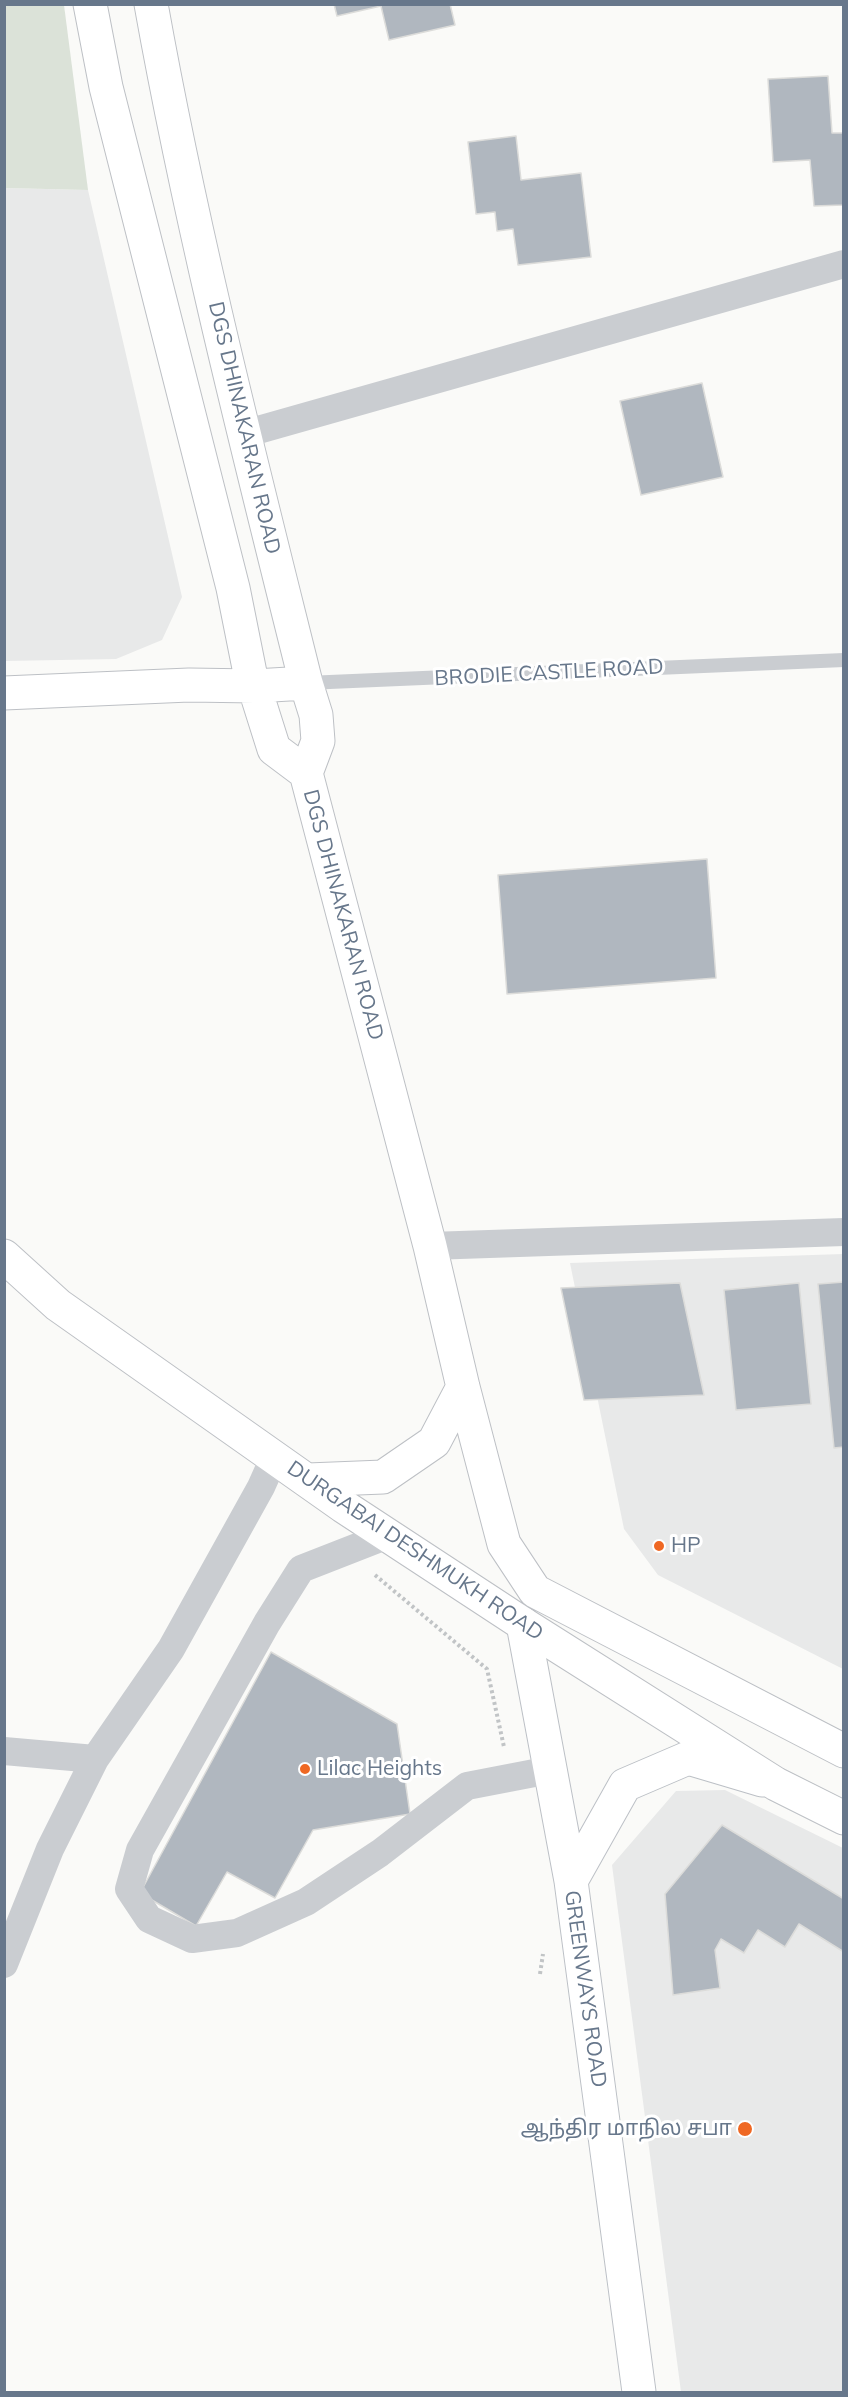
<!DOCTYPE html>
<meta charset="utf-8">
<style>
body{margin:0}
#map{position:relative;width:848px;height:2397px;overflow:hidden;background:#fafaf8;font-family:Mulish,sans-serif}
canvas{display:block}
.frame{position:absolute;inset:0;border:6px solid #67778b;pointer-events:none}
</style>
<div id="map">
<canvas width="848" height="2397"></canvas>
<div class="frame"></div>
</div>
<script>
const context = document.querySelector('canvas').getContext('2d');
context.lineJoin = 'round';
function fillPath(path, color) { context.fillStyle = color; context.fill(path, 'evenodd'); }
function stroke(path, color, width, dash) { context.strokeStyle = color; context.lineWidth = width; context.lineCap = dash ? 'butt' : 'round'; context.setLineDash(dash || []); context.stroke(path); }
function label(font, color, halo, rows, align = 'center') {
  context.font = font + ' Mulish,"Noto Sans Tamil",sans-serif'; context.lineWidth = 6; context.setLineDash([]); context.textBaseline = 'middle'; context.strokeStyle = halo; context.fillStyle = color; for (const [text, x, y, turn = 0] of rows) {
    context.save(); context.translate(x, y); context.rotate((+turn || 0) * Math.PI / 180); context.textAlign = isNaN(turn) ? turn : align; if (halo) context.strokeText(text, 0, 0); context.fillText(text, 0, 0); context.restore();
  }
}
fillPath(new Path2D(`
 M5 188 88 190 182 597 162 640 116 659 5 661Z
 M843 1254V1669L658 1575 624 1529 570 1263Z
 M725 1790 843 1848V2392H681L612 1865 676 1791Z`), '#e8e9e9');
fillPath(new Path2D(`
 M5 4 64 5 88 190 5 188Z`), '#dbe2d8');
const building = new Path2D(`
 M334 4H450L455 25 389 40 381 6 337 16Z
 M828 76 832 133H844V205L814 206 810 160 773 162 768 79Z
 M516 136 521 180 581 173 591 257 518 265 513 229 497 231 495 212 476 214 468 142Z
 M702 383 723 477 641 495 620 401Z
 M707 859 716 978 507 994 498 875Z
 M844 1282V1447L834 1448 818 1284Z
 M680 1283 704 1395 584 1400 561 1288Z
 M799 1283 811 1404 736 1410 724 1290Z
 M271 1652 397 1724 410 1814 313 1830 275 1898 227 1872 196 1926 140 1893Z
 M722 1825 844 1899V1952L799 1924 785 1947 758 1930 744 1953 721 1939 715 1950 720 1988 673 1995 665 1894Z`);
fillPath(building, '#b0b7bf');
stroke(building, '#dcdcda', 1.5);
const secondary = new Path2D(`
 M523 1624 571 1881 639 2392
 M571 1881 625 1785 688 1758 762 1780`);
const primary = new Path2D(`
 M90 4 106 87 233 588 250 673 274 749 306 773
 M151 4C192 233 250 458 306 683L316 715 318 741 306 773 430 1246 463 1387 504 1544 535 1591 844 1751
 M4 693 189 685 255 686 306 683
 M4 1256 58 1305 343 1506 523 1624 776 1784 844 1818
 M308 1480 383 1477 434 1442 463 1387`);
stroke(secondary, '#bcc0c6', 35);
stroke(primary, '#bdc0c5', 35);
stroke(new Path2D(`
 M375 1575 487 1669 504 1747
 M540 1974 543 1954`), '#c1c4c6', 4, [3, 3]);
stroke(new Path2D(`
 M306 683 844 660`), '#cacdd1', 14);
stroke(new Path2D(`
 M244 434 844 264
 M430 1246 844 1232
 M388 1535 301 1569 267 1623 140 1850 129 1889 149 1919 192 1939 237 1933 306 1902 380 1853 467 1786 550 1770
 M4 1751 95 1759
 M4 1964 50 1849 95 1759 171 1649 261 1487 274 1458`), '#cacdd1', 28);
stroke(secondary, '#fff', 33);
stroke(primary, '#fff', 33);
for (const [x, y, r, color] of [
 [659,1546,6,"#ef6823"],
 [305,1769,6,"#ef6823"],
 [745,2129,8,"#ef6823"]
]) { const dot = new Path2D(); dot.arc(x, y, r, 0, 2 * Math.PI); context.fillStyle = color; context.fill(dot); stroke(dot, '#fff', 2); }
label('21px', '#67778b', '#fff', [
 ["DGS DHINAKARAN ROAD",244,428,77],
 ["BRODIE CASTLE ROAD",549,673,-3],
 ["DGS DHINAKARAN ROAD",343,915,75],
 ["DURGABAI DESHMUKH ROAD",415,1551,34],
 ["GREENWAYS ROAD",585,1989,82]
]);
label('21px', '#67778b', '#fff', [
 ["HP",671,1546],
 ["Lilac Heights",317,1769],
 ["ஆந்திர மாநில சபா",732,2129,"right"]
], 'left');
</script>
